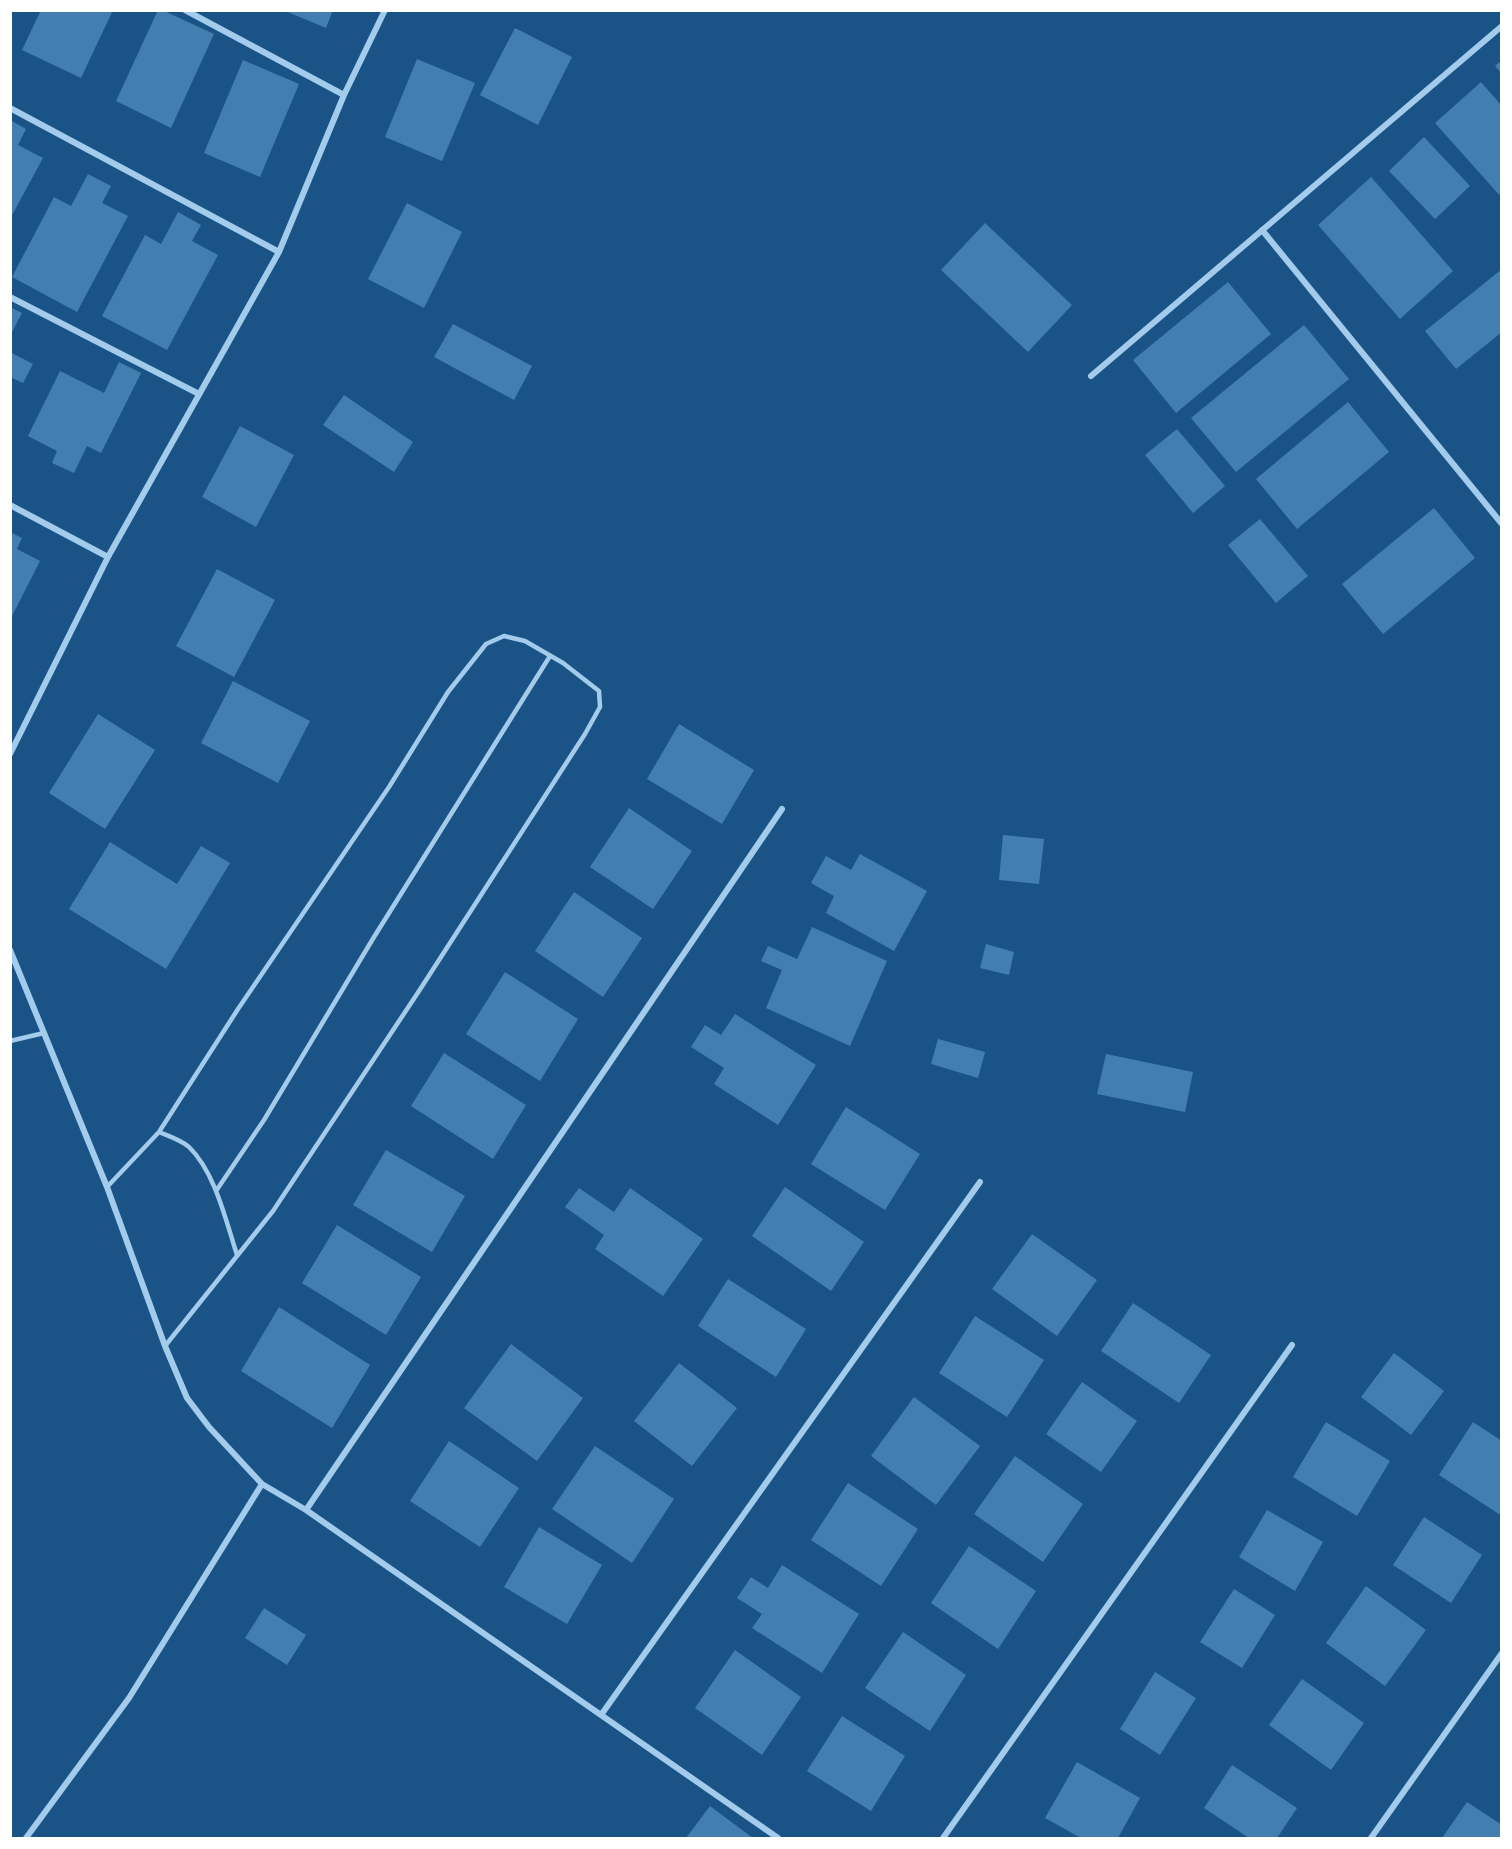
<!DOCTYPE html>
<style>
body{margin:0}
#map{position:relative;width:1512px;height:1849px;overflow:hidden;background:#1a5487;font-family:"Golos Text",sans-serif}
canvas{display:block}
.frame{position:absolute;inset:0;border:12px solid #fff;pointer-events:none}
</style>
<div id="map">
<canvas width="1512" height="1849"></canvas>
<div class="frame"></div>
</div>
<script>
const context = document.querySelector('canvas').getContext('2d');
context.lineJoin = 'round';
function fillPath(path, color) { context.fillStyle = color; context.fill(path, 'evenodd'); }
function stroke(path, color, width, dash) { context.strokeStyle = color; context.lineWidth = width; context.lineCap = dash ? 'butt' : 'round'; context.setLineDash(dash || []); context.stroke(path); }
fillPath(new Path2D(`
 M41 10H113L81 78 22 50Z
 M158 10H162L214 34 171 128 116 101Z
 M283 10H333L326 28Z
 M515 28 572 57 538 125 480 95Z
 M417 59 475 83 442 161 385 137Z
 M243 60 299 84 260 177 204 153Z
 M1502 60V74L1495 66Z
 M1481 82 1502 106V198L1435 123Z
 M10 120 26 129 18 145 43 158 10 219Z
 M1424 137 1470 186 1435 219 1389 171Z
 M88 174 111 186 102 203 128 216 77 312 12 277 54 197 71 206Z
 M1371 177 1453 271 1400 319 1318 225Z
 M407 203 462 232 424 308 368 279Z
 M178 212 201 225 192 241 218 255 167 350 102 316 145 235 161 244Z
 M985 223 1072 305 1028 352 941 270Z
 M1502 269V332L1456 369 1425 331Z
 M1228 282 1271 334 1176 413 1133 360Z
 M10 307 22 313 10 336Z
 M453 324 532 366 514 400 434 357Z
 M1304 325 1349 379 1236 472 1191 418Z
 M10 352 33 364 23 383 10 377Z
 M119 362 141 373 101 453 87 446 74 473 52 463 57 451 28 436 60 371 104 393Z
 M344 395 413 442 394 472 323 425Z
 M1348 402 1389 452 1297 529 1256 479Z
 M240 426 294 455 256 527 202 497Z
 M1177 429 1225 486 1193 513 1145 455Z
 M1434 508 1475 558 1383 634 1342 584Z
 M1260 519 1308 576 1276 603 1228 545Z
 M10 532 22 538 17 549 40 561 10 620Z
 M217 569 275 600 234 677 176 646Z
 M233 681 310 721 278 783 201 743Z
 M98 714 155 750 105 829 49 793Z
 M679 724 754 770 722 824 647 779Z
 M629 808 692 851 653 909 590 867Z
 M1003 835 1044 839 1039 884 999 880Z
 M110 842 177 884 201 846 230 863 166 969 69 909Z
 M860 854 927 891 894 951 826 913 834 896 811 883 826 856 851 870Z
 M574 892 642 938 603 997 535 951Z
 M812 927 887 961 850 1046 766 1008 782 970 761 961 768 946 797 959Z
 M986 944 1014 952 1009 975 980 968Z
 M505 972 578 1019 540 1081 466 1034Z
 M735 1014 816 1065 778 1125 714 1084 724 1068 691 1047 705 1025 721 1035Z
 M938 1039 985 1052 978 1078 931 1064Z
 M444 1053 526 1105 493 1159 411 1106Z
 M1106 1054 1193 1072 1185 1112 1097 1094Z
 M846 1107 920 1154 885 1210 811 1164Z
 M386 1150 465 1196 432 1252 353 1205Z
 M785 1187 864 1242 831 1291 752 1236Z
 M579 1188 614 1212 630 1188 703 1239 663 1296 595 1249 604 1235 565 1207Z
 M337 1225 421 1277 386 1335 302 1283Z
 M1032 1234 1097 1280 1057 1336 992 1289Z
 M728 1279 806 1329 776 1377 698 1326Z
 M1133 1303 1211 1355 1179 1403 1101 1351Z
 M279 1307 370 1365 332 1428 241 1371Z
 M975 1316 1044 1360 1007 1417 939 1373Z
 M511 1344 583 1398 537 1461 464 1408Z
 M1394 1353 1444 1391 1411 1435 1361 1397Z
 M679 1363 737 1408 692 1466 634 1421Z
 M1082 1382 1137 1421 1101 1472 1046 1434Z
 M914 1397 980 1446 936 1505 871 1456Z
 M1326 1422 1390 1461 1357 1516 1293 1477Z
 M1473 1422 1502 1441V1516L1439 1475Z
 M449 1441 519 1488 480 1547 410 1501Z
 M595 1446 674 1499 632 1563 552 1509Z
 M1015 1456 1083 1504 1043 1562 974 1514Z
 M848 1483 918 1529 881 1586 811 1540Z
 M1267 1510 1323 1542 1295 1591 1239 1557Z
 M1424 1517 1482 1555 1451 1603 1393 1565Z
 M539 1527 602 1565 567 1624 504 1587Z
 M969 1546 1036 1591 998 1649 931 1603Z
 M782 1565 859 1614 822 1673 752 1628 762 1614 737 1598 751 1577 768 1588Z
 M1366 1586 1426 1630 1385 1686 1326 1643Z
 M1234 1589 1275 1615 1242 1668 1200 1642Z
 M264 1608 306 1635 287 1665 245 1638Z
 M903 1632 966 1675 930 1731 865 1688Z
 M735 1650 801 1697 762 1755 695 1708Z
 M1155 1672 1196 1698 1160 1755 1120 1729Z
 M1302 1679 1364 1723 1331 1770 1269 1725Z
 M842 1716 905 1756 871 1811 807 1771Z
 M1077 1762 1140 1798 1118 1838H1081L1045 1818Z
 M1232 1765 1297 1808 1277 1838H1249L1204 1808Z
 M1467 1802 1502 1825V1838H1442Z
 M710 1806 753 1838H686Z`), '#437eb0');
stroke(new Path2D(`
 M10 1041 44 1033
 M159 1132C168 1136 181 1140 189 1147 215 1172 226 1221 237 1255
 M107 1187 159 1132 238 1009 389 787 448 692 486 644 504 636 525 641 563 663 599 691 600 707 585 734 419 991 273 1211 165 1346
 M216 1191 264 1120 374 937 550 656`), '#a2cbec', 4.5);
stroke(new Path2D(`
 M185 10 344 95
 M10 108 279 252
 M1262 230 1502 524
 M10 297 199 394
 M1091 376 1502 26
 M10 505 108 557
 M10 754 108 557 279 252 344 95 385 10
 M10 950 107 1187 165 1346 187 1398 209 1427 262 1484 306 1510 778 1838
 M306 1510 782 809
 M601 1715 980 1182
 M26 1838 129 1698 262 1484
 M943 1838 1292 1345
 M1371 1838 1502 1653`), '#a2cbec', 6);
</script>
